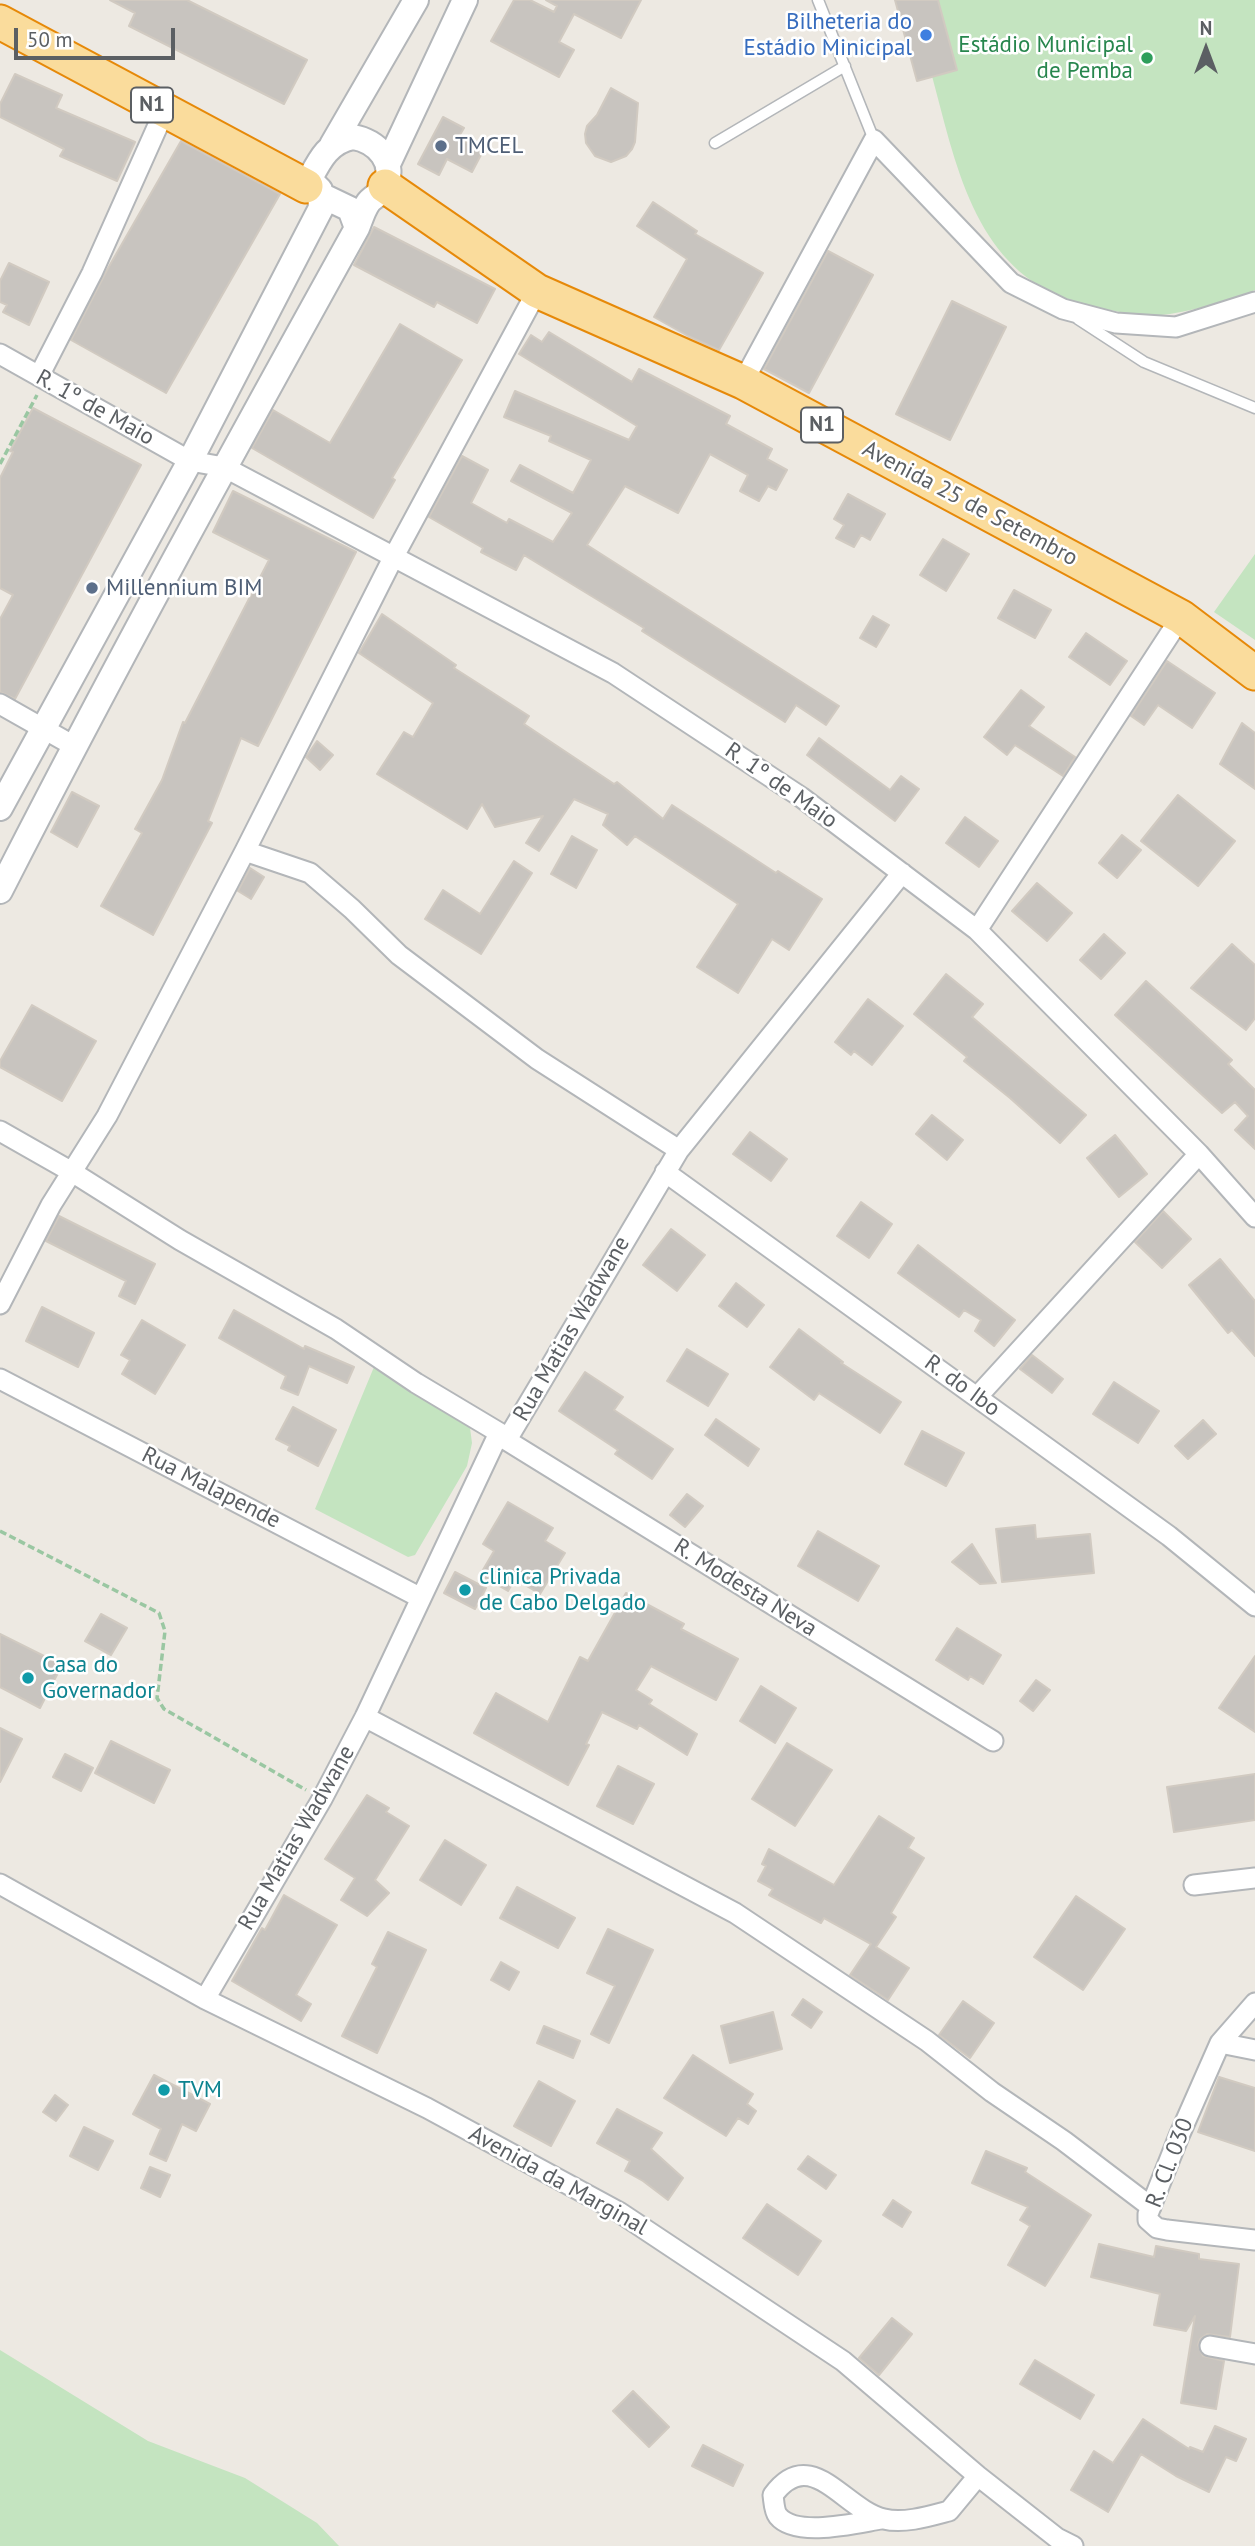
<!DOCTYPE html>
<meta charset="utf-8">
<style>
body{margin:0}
#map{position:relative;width:1255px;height:2546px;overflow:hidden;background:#ede9e2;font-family:"PT Sans",sans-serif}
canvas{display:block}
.north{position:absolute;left:1171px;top:14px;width:70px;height:70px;-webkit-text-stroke:5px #fff;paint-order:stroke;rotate:0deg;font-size:19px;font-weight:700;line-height:28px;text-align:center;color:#5b5f63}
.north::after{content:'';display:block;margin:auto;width:24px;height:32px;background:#5b5f63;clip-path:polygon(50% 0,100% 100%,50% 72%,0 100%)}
.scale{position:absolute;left:14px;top:28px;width:161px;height:32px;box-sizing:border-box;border:4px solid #5b5f63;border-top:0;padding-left:9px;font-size:21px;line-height:24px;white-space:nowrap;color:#5b5f63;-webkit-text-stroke:5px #fff;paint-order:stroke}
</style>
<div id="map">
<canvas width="1255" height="2546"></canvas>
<div class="north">N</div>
<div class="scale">50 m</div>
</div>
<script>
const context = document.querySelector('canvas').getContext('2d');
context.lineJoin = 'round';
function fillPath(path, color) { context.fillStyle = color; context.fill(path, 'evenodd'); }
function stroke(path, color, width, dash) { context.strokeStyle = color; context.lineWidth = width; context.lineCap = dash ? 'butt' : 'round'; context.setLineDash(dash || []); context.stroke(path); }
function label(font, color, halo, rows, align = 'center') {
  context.font = font + ' "PT Sans",sans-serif'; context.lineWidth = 5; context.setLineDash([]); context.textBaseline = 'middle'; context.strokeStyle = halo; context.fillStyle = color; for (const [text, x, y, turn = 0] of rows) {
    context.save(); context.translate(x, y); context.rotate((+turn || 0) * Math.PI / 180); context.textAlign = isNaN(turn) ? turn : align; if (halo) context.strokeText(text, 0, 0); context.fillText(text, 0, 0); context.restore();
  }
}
fillPath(new Path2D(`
 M912 0H1255V290C1229 302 1181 314 1152 316 1138 317 1123 312 1109 310 998 294 967 210 942 114 932 76 922 38 912 0Z
 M1255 554V640L1214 612Z
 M374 1367 469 1420 472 1443 467 1466 415 1555 408 1557 315 1509Z
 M0 2350 148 2441 245 2478 317 2523 339 2546H0Z`), '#c4e4c0');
const building = new Path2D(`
 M110 0H187L307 60 284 104 129 26 135 13Z
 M514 0H530L554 12 557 6 546 0H641L621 38 574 14 559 42 574 50 559 77 491 41Z
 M895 0H938L957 70 917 81Z
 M15 74 62 95 56 108 135 142 117 181 60 156 64 149 0 117V104Z
 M611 88 638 103 635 142 632 149 626 156 611 162 595 156 586 143 585 134 587 126 597 115Z
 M443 117 464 128 458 138 483 151 472 172 447 159 439 175 418 164Z
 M181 141 280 194 166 393 71 340 107 270Z
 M653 202 697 231 695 234 763 273 719 350 688 336 654 317 687 259 637 226Z
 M374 227 495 289 477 323 437 302 434 307 354 265Z
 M828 251 873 275 809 393 764 369Z
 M9 263 49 282 29 325 3 312 7 305 0 302V281Z
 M952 301 1006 327 950 440 896 414Z
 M400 324 462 360 392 478 395 480 373 518 252 448 273 410 330 443Z
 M549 332 632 382 639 369 730 416 726 424 772 449 767 459 787 470 776 490 768 486 759 501 740 491 748 475 710 454 678 513 625 486 587 545 839 706 826 725 796 705 785 722 642 631 644 628 524 555 516 570 481 552 483 548 429 517 462 456 488 470 471 503 507 523 509 519 553 542 572 513 511 481 520 465 573 493 591 460 549 441 551 436 504 417 515 391 629 440 637 426 519 354 531 335 542 342Z
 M33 408 141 465 15 699 0 692V619L13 595 0 588V478L13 452 10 451Z
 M233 491 356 552 258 746 241 738 208 821 212 823 153 935 101 906 142 833 135 829 162 780 183 722 185 723 269 560 213 532Z
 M848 494 885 514 870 540 861 535 854 547 836 538 844 525 834 519Z
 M943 539 969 554 946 591 920 575Z
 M1014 590 1051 610 1035 638 998 618Z
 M382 614 456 665 454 668 529 716 524 724 614 784 617 782 663 819 672 805 776 873 778 871 822 899 789 950 772 939 738 993 697 967 738 904 635 836 627 845 603 825 608 814 574 799 539 851 526 843 543 816 495 827 482 804 467 829 377 774 404 732 413 737 433 703 359 653Z
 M873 616 889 625 876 647 860 638Z
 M1086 633 1127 661 1110 685 1069 657Z
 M1167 661 1215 693 1192 728 1158 705 1144 725 1131 716Z
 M1021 690 1044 707 1029 726 1075 757 1063 776 1015 745 1007 755 984 737Z
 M1242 723 1255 733V789L1220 764Z
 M819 738 890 790 901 776 919 789 895 821 807 755Z
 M317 741 333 755 320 770 306 757Z
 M72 792 99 806 77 847 51 832Z
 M1178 795 1235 841 1198 886 1141 841Z
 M965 817 998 841 979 867 946 843Z
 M1122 835 1141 850 1117 878 1099 863Z
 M572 836 597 850 576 888 551 874Z
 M514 861 532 873 481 954 425 919 443 890 480 914Z
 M250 868 264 877 251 899 238 891Z
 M1037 883 1072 913 1047 941 1012 911Z
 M1104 934 1125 953 1101 979 1080 960Z
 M1232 944 1255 965V1018L1246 1030 1191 988Z
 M946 974 983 1004 972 1017 1086 1115 1060 1143 1010 1098 964 1061 967 1057 914 1014Z
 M1146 981 1232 1060 1228 1064 1255 1090V1149L1235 1130 1248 1116 1235 1102 1222 1113 1115 1015Z
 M868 999 903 1026 872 1065 854 1051 851 1055 835 1042Z
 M32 1005 96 1041 62 1101 0 1067V1061Z
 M932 1115 963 1140 947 1160 916 1134Z
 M750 1132 787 1159 771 1181 733 1154Z
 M1115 1135 1147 1174 1119 1197 1087 1158Z
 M861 1202 892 1224 869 1258 837 1236Z
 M1163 1211 1191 1239 1162 1268 1135 1242Z
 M59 1216 155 1264 135 1304 119 1296 126 1281 46 1241Z
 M671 1229 705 1255 677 1291 643 1265Z
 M918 1245 1015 1320 994 1346 975 1331 981 1320 964 1310 959 1317 898 1273Z
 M1220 1259 1255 1301V1356L1232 1330 1228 1333 1189 1285Z
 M736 1283 764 1305 747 1327 719 1306Z
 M42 1307 94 1333 78 1367 26 1341Z
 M234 1310 304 1349 305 1346 354 1367 347 1383 309 1366 298 1395 281 1388 286 1376 219 1338Z
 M142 1320 185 1345 155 1394 122 1374 130 1360 121 1355Z
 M799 1329 843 1362 841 1363 901 1402 880 1433 819 1393 814 1400 770 1367Z
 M687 1349 728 1374 708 1406 667 1381Z
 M1032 1355 1063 1379 1052 1393 1020 1369Z
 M585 1372 623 1397 614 1410 673 1449 652 1479 615 1454 618 1450 559 1411Z
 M1114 1382 1159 1411 1138 1443 1093 1414Z
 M293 1407 336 1430 318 1466 288 1450 290 1446 276 1439Z
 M716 1419 759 1449 748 1466 705 1435Z
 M1203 1420 1216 1434 1188 1459 1175 1446Z
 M922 1431 964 1453 946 1486 905 1464Z
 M687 1494 703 1506 685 1527 670 1515Z
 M508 1502 553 1528 545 1541 565 1553 540 1594 515 1579 508 1591 480 1575 494 1551 483 1544Z
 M1035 1525 1036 1539 1090 1534 1094 1573 1002 1582 996 1529Z
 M818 1531 879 1566 858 1601 798 1566Z
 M972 1544 996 1583 980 1584 952 1562Z
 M455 1572 486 1588 475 1609 444 1593Z
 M626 1593 684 1624 681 1629 738 1659 716 1700 651 1666 636 1690 652 1700 649 1704 697 1734 687 1755 639 1725 637 1729 602 1712 586 1744 589 1745 568 1785 474 1733 496 1693 548 1722 580 1657 588 1661Z
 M101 1614 127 1628 111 1655 85 1641Z
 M957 1628 1001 1655 983 1684 970 1676 968 1680 936 1660Z
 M0 1634 62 1665 40 1708 0 1687Z
 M1255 1656V1732L1219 1708Z
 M1036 1680 1050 1690 1033 1711 1020 1701Z
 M761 1686 796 1708 775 1743 740 1721Z
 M0 1728 22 1739 0 1782Z
 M111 1741 170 1770 154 1803 95 1773Z
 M787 1743 832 1770 795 1826 752 1799Z
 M65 1754 93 1768 81 1791 53 1777Z
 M618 1766 654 1784 633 1824 597 1806Z
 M1255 1774V1820L1174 1832 1167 1787Z
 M367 1795 389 1808 386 1812 409 1826 375 1880 389 1893 367 1916 341 1900 355 1878 325 1859Z
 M879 1816 914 1838 908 1848 924 1858 891 1913 896 1917 876 1947 909 1968 888 2000 850 1975 871 1944 824 1918 821 1923 769 1895 773 1889 758 1881 766 1866 762 1864 769 1849 834 1885Z
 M445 1840 486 1865 461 1905 420 1880Z
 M517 1887 575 1918 558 1948 500 1918Z
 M284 1895 337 1925 296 1995 311 2004 301 2021 232 1981 262 1928 265 1930Z
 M1076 1896 1125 1929 1083 1990 1034 1957Z
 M608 1929 653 1950 609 2043 591 2034 615 1986 587 1973Z
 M388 1932 426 1950 377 2053 342 2036 377 1967 372 1964Z
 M501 1962 519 1972 509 1990 491 1980Z
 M803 1999 822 2012 811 2028 792 2015Z
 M963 2001 994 2023 970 2058 939 2035Z
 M773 2012 782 2049 730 2063 721 2026Z
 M544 2026 580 2041 573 2058 537 2043Z
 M693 2055 753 2094 747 2104 756 2111 748 2124 738 2118 726 2136 664 2098Z
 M154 2075 210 2104 196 2131 182 2124 166 2161 150 2154 161 2129 133 2114Z
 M1219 2077 1255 2088V2151L1198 2132Z
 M539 2081 575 2101 551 2146 514 2126Z
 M55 2095 68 2105 56 2121 43 2112Z
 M617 2109 662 2133 651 2149 683 2178 668 2200 643 2181 625 2171 630 2161 597 2143Z
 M84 2127 113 2141 98 2170 70 2156Z
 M986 2151 1027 2168 1025 2172 1091 2215 1045 2286 1008 2265 1030 2226 1020 2220 1028 2207 972 2183Z
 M808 2156 836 2175 826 2189 798 2169Z
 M150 2167 170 2175 160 2197 141 2188Z
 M893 2200 911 2212 902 2227 883 2215Z
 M767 2204 821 2241 798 2275 743 2238Z
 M1099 2244 1154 2257 1156 2246 1199 2254V2259L1239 2264 1230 2337 1207 2334 1200 2339 1198 2345 1203 2356 1224 2361 1216 2409 1181 2403 1195 2316 1186 2331 1154 2325 1160 2294 1091 2277Z
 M892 2318 912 2334 879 2375 859 2358Z
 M1035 2360 1094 2395 1080 2419 1020 2384Z
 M633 2391 669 2427 649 2447 613 2411Z
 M1143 2419 1189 2449 1190 2447 1203 2452 1215 2426 1246 2439 1236 2461 1226 2457 1209 2492 1176 2476 1141 2454 1108 2512 1071 2490 1094 2451 1113 2463Z
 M703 2445 743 2465 733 2486 692 2466Z`);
fillPath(building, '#c8c4bf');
stroke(building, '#d1cac1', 2);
const service = new Path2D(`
 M818 0 874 140
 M715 143 845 66
 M1078 319 1144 362 1255 408`);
const minor = new Path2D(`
 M0 354 190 461 224 467 613 673 801 797 977 930 1199 1154 1255 1217
 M39 376 92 273 164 112
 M743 382 874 140 1011 283 1063 309 1116 323 1176 327 1255 302
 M0 704 74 746
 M245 851 310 873 352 909 399 955 537 1059 679 1150
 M977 930 1181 617
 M0 1131 72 1172 180 1240 336 1329 416 1383 508 1438
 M665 1172 1169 1536 1255 1606
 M0 1304 51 1205 107 1116 245 851 393 558 537 291
 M0 1379 421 1598
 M977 1397 1199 1154
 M498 1435 993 1741
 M365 1717 735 1913 927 2041 992 2092 1064 2141 1151 2207
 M0 1884 205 1999 427 2108 619 2212 843 2361 978 2476 1057 2538 1073 2546
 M1194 1885 1255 1878
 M205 1999 322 1799 365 1717 498 1435 508 1438 679 1150 902 873
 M1255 2003 1220 2043 1255 2050
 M1220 2043 1179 2136 1148 2214V2220L1157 2228 1167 2230 1255 2240
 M1210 2346 1255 2354
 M881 2519C856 2523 796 2538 778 2516 774 2511 774 2502 773 2495 811 2443 844 2510 884 2519 904 2524 930 2516 949 2511L978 2476`);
const tertiary = new Path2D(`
 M353 137C377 141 398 163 384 188 380 195 372 197 368 203 363 210 360 221 357 228L350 209 327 198 321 208 320 190 315 185 306 186C318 164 326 142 353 137Z
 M332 145 416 0
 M388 164 465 0
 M0 808 190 461 321 208
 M0 891C114 667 235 448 357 228`);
const trunk = new Path2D(`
 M0 22 306 186
 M385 186 537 291 743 382 1181 617 1255 673`);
stroke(service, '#b3b6b9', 13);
stroke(minor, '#b3b6b9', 23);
stroke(tertiary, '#b3b6b9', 28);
stroke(trunk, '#e68909', 37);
stroke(new Path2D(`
 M0 464 37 395
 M0 1531 159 1613 165 1631 157 1698 164 1709 306 1790`), '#9ac7a2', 3.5, [7, 3.5]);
stroke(service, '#fff', 10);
stroke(minor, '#fff', 19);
stroke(tertiary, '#fff', 24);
stroke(trunk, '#fadc9c', 33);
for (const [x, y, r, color] of [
 [926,35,7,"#3f7fe0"],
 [1147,58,7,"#2e9e5b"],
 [441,146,7,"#5c6f8a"],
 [92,588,7,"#5c6f8a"],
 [465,1590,7,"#0f9aa8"],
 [28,1678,7,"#0f9aa8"],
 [164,2090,7,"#0f9aa8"]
]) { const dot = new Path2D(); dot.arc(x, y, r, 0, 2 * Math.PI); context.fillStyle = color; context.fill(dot); stroke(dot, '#fff', 2.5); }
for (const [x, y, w] of [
 [152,105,42],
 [822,425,42]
]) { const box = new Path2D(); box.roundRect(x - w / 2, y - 17.5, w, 35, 5); context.fillStyle = '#fff'; context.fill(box); stroke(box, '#5b5f63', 2); }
label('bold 21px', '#5b5f63', null, [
 ["N1",152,105],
 ["N1",822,425]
]);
label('23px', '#366cbe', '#fff', [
 ["Bilheteria do",912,22],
 ["Estádio Minicipal",912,48]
], 'right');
label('23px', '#27864d', '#fff', [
 ["Estádio Municipal",1133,45],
 ["de Pemba",1133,71]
], 'right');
label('23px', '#4e5e75', '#fff', [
 ["TMCEL",455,146],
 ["Millennium BIM",106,588]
], 'left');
label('23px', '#5b5f63', '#fff', [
 ["R. 1º de Maio",95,408,29],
 ["Avenida 25 de Setembro",970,504,28],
 ["R. 1º de Maio",781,786,35],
 ["Rua Matias Wadwane",572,1329,-60],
 ["R. do Ibo",962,1386,36],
 ["Rua Malapende",211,1488,27],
 ["R. Modesta Neva",745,1588,32],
 ["Rua Matias Wadwane",297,1838,-60],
 ["R. Cl. 030",1170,2163,-69],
 ["Avenida da Marginal",558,2181,29]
]);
label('23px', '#0d838f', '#fff', [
 ["clinica Privada",479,1577],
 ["de Cabo Delgado",479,1603],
 ["Casa do",42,1665],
 ["Governador",42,1691],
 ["TVM",178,2090]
], 'left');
</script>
